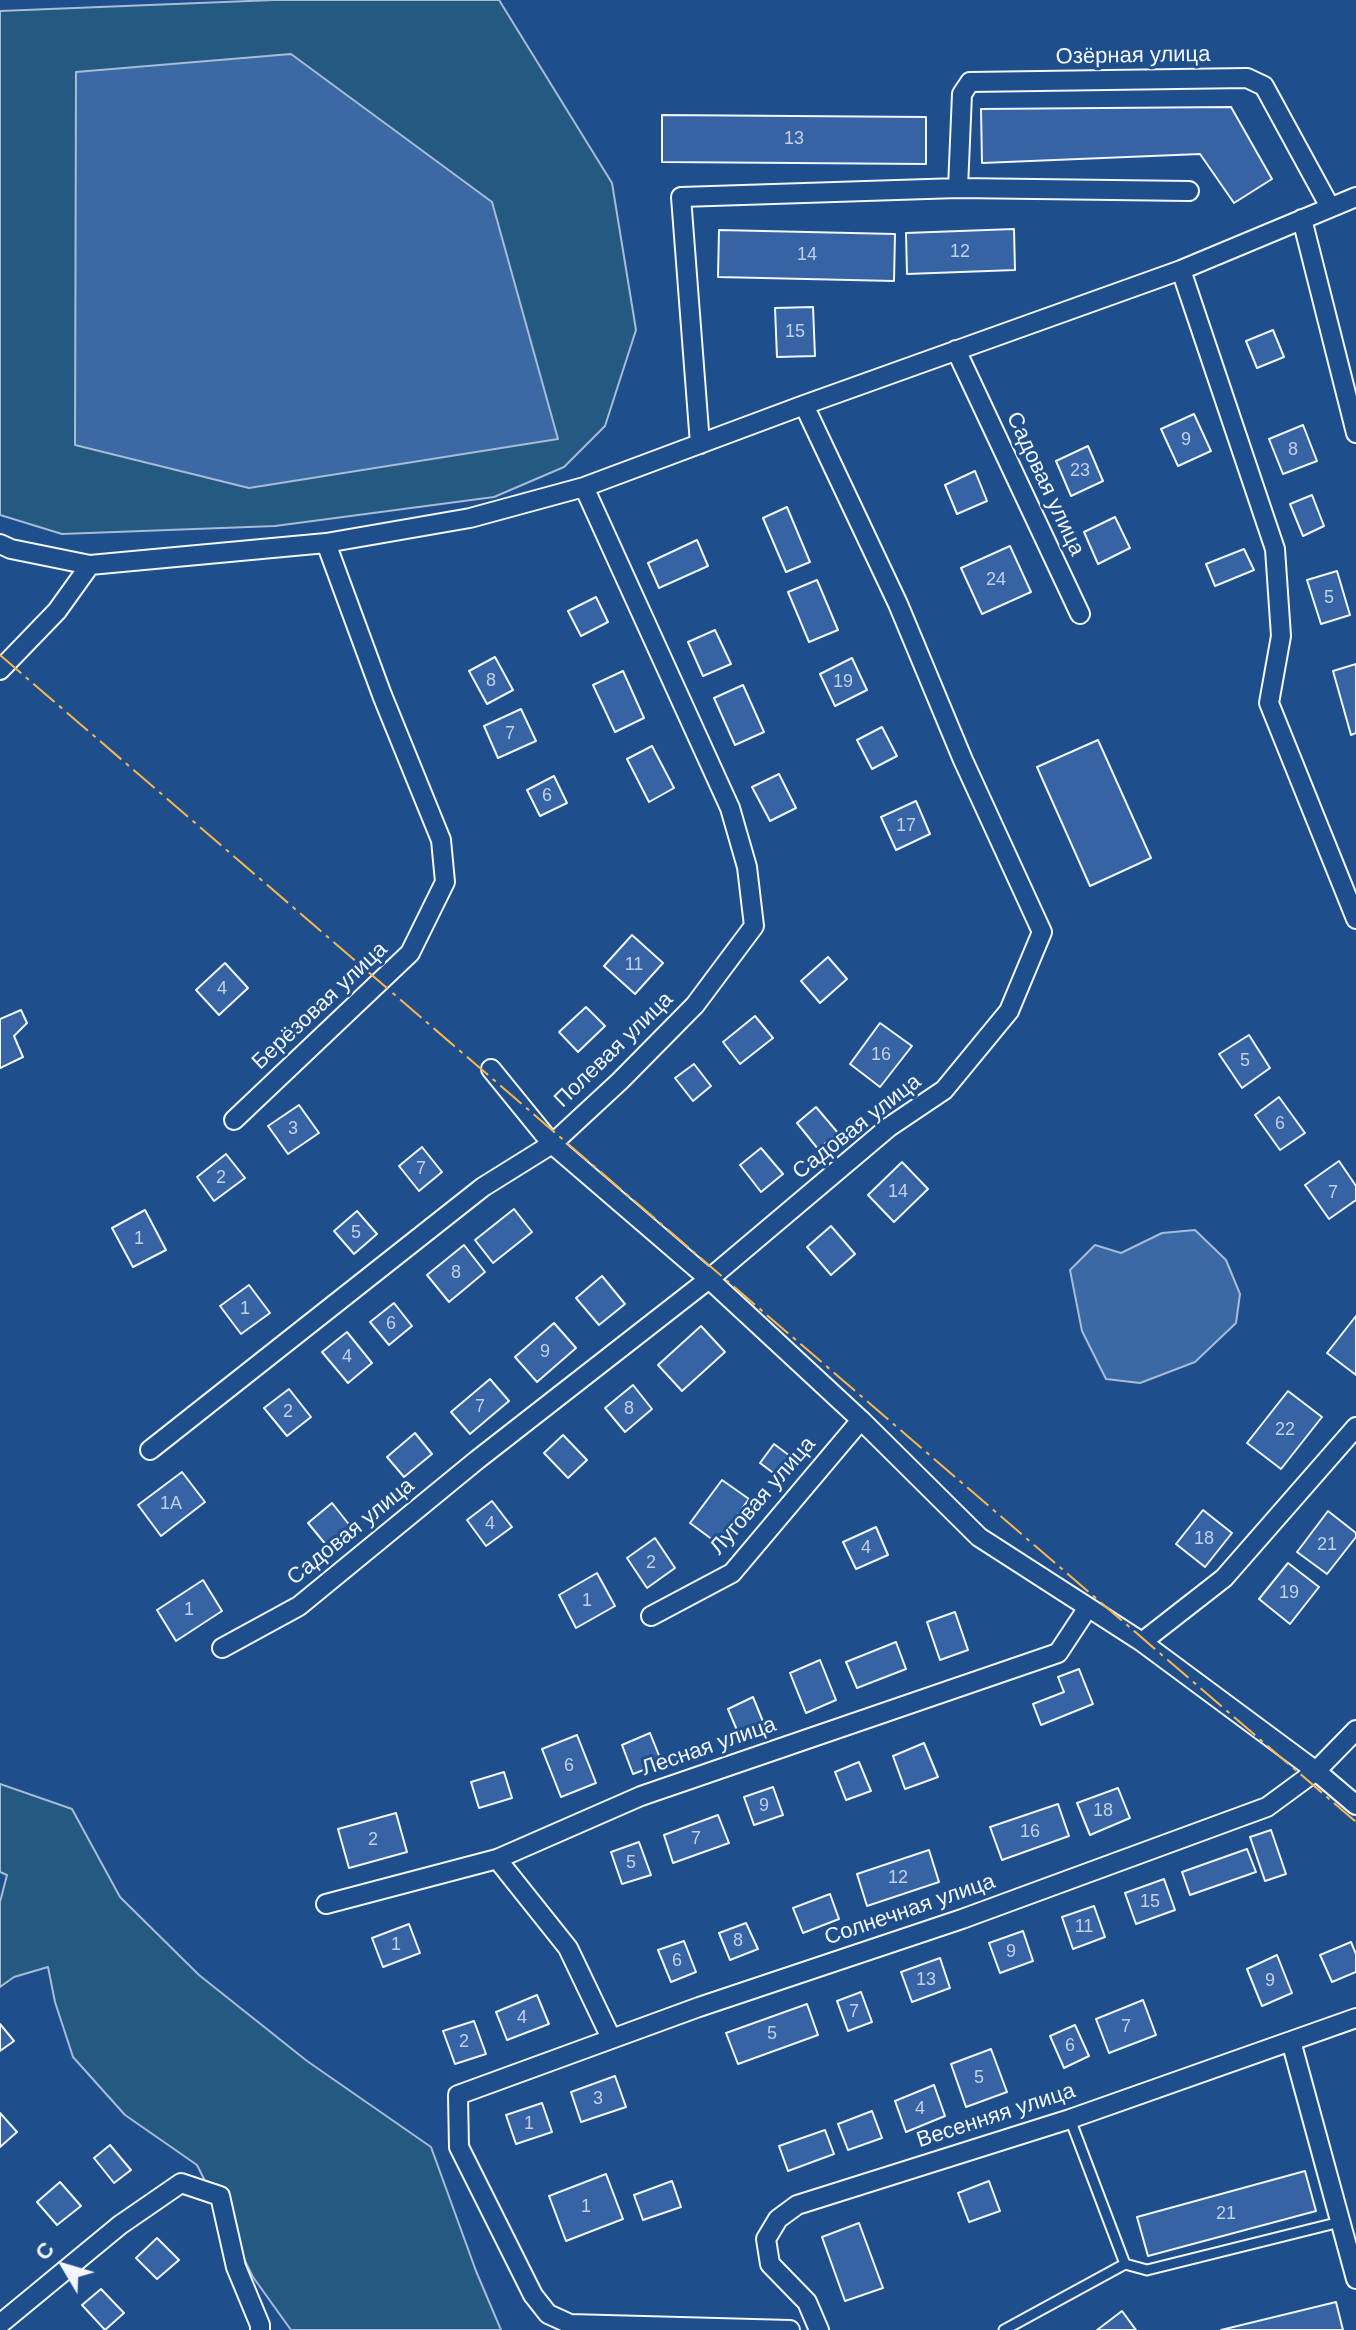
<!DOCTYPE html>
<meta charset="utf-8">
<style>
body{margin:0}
#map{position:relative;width:1356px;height:2330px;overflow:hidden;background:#1f4e8c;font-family:Arial,sans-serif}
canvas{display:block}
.north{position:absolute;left:24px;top:2226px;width:80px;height:80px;-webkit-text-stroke:6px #1f4e8c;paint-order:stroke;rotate:308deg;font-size:22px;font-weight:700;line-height:32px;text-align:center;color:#f2f6ff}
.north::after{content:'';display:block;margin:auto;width:28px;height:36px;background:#f2f6ff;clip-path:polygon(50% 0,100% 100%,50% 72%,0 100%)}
</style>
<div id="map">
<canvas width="1356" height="2330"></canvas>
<div class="north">С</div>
</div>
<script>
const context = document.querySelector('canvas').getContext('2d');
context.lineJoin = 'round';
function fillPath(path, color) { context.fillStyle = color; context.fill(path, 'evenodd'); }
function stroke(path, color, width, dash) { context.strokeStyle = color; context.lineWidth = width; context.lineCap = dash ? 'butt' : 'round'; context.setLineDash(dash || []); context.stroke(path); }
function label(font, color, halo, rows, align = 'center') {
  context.font = font + ' Arial,sans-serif'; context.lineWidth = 6; context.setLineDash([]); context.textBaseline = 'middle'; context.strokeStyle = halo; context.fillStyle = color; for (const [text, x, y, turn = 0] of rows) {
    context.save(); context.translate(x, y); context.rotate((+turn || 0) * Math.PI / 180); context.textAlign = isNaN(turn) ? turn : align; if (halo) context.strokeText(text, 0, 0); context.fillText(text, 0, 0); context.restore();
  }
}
const green = new Path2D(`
 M274 0H499L612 183 636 330 605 426 564 467 494 497 275 526 62 534 0 515V11Z
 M0 1784 72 1809 120 1897 199 1975 307 2061 431 2147 476 2271 501 2330H291L253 2277 197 2165 125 2115 73 2057 55 2002 48 1967 14 1977 0 1987V1902L7 1875 0 1872Z`);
fillPath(green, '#245a82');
stroke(green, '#a8bbd7', 2);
const water = new Path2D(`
 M291 54 492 202 558 439 249 488 75 445 76 72Z
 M1195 1230 1226 1260 1240 1294 1236 1323 1195 1362 1140 1383 1106 1379 1082 1331 1070 1270 1095 1245 1121 1253 1162 1233Z`);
fillPath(water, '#3b69a3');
stroke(water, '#a8bbd7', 2);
const building = new Path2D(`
 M1231 107 1272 179 1234 203 1200 154 982 163 981 109Z
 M662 115 926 117V164L662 162Z
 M1014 229 1015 270 907 274 906 233Z
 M719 230 895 234 894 281 718 277Z
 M813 307 815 356 777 357 775 308Z
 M1273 330 1284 357 1257 368 1246 341Z
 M1194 414 1211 451 1178 466 1161 429Z
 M1303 425 1317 461 1283 474 1269 439Z
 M1088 446 1103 481 1071 496 1056 461Z
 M975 471 987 501 957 514 945 485Z
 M1312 495 1324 526 1303 536 1290 504Z
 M787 507 810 562 786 572 763 518Z
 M1115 517 1130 548 1098 564 1084 532Z
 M697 540 708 566 659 588 648 563Z
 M1010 546 1031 592 982 614 961 568Z
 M1244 549 1254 570 1215 586 1206 564Z
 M1337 571 1350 615 1321 624 1307 580Z
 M817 580 838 630 809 642 788 592Z
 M596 597 608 622 581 636 568 611Z
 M715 630 731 664 703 676 688 642Z
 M495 657 513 690 487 704 469 671Z
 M852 658 867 690 835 706 820 674Z
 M1356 664V733L1351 735 1333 671Z
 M623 671 644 718 615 732 593 685Z
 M743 685 764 732 735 745 714 698Z
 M521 709 536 741 498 758 484 726Z
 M882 727 897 756 872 769 857 740Z
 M1098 740 1151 858 1090 886 1037 767Z
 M652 746 674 788 649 802 627 759Z
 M779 774 796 808 770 821 752 787Z
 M554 776 567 803 540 816 527 790Z
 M916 801 930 834 896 850 881 817Z
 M632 935 663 963 635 994 604 966Z
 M828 957 847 979 820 1003 801 981Z
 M225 963 248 988 219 1015 196 990Z
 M586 1007 605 1026 578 1052 559 1032Z
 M21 1010 27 1023 14 1036 23 1057 0 1068V1019Z
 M755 1016 773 1038 740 1064 723 1042Z
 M880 1023 912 1046 880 1087 850 1064Z
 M1249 1035 1270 1068 1242 1088 1219 1054Z
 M694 1064 711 1086 693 1101 675 1078Z
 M1279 1097 1305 1133 1280 1150 1255 1115Z
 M299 1105 319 1133 288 1154 268 1126Z
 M816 1107 838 1133 818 1149 797 1123Z
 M422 1147 442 1172 419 1191 399 1166Z
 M761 1148 783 1174 761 1192 740 1165Z
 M226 1154 245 1178 214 1201 197 1177Z
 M1339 1161 1356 1186V1200L1329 1219 1305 1185Z
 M902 1162 928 1189 894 1222 868 1195Z
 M514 1209 532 1232 493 1263 475 1240Z
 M145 1210 166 1250 133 1267 112 1228Z
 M357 1211 377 1234 354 1254 334 1231Z
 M831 1226 855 1254 831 1275 807 1247Z
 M464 1245 485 1272 449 1302 427 1275Z
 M602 1276 625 1304 599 1325 576 1298Z
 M249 1285 270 1313 241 1334 220 1306Z
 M394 1303 412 1326 389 1345 370 1322Z
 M1356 1316V1375L1327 1353Z
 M554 1323 576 1348 537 1382 515 1357Z
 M701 1326 725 1352 682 1391 658 1365Z
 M347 1332 372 1363 348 1383 322 1352Z
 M490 1379 509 1401 470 1434 451 1412Z
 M633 1385 652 1409 625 1432 605 1408Z
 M289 1389 311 1417 287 1436 264 1408Z
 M1288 1391 1322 1417 1281 1469 1247 1443Z
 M415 1433 432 1454 404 1477 387 1457Z
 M563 1435 587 1460 568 1478 544 1453Z
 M774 1444 790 1456 776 1475 760 1463Z
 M182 1472 205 1502 161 1536 138 1505Z
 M722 1480 749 1499 717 1543 690 1523Z
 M492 1501 512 1527 486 1546 467 1520Z
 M332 1503 351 1527 327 1546 308 1523Z
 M1203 1510 1232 1533 1205 1567 1176 1544Z
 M1328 1511 1356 1533V1537L1327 1574 1297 1552Z
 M876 1527 888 1555 856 1569 843 1542Z
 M655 1538 675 1568 647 1588 627 1558Z
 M1288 1563 1319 1587 1290 1624 1259 1599Z
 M597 1573 615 1606 576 1628 559 1595Z
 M203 1580 222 1611 176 1641 157 1610Z
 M955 1612 968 1650 940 1660 927 1622Z
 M896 1642 906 1669 857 1688 846 1662Z
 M820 1660 836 1700 806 1713 790 1673Z
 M1079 1669 1093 1704 1041 1725 1033 1704 1064 1692 1058 1677Z
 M753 1697 764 1724 739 1735 728 1709Z
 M650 1733 662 1763 633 1774 622 1745Z
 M577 1735 596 1783 561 1797 542 1749Z
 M924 1743 938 1777 905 1789 893 1756Z
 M859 1762 871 1791 846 1800 835 1772Z
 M504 1772 512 1798 479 1808 471 1782Z
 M773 1787 783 1815 754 1825 744 1797Z
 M1118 1788 1130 1818 1090 1835 1077 1803Z
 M1058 1804 1069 1836 1002 1860 990 1827Z
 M396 1813 407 1852 349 1868 338 1829Z
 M718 1815 729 1843 673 1863 664 1835Z
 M1271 1830 1286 1874 1265 1881 1250 1837Z
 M639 1842 651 1875 622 1884 611 1852Z
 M1247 1849 1256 1872 1190 1895 1182 1872Z
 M929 1850 939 1882 867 1906 857 1874Z
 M1164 1879 1175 1910 1136 1924 1125 1893Z
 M830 1894 839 1919 803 1933 793 1908Z
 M1094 1906 1105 1937 1073 1949 1062 1917Z
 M746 1923 758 1949 730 1960 719 1933Z
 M409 1924 420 1953 383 1967 372 1938Z
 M1023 1931 1033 1961 1000 1973 989 1943Z
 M684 1941 696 1972 671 1982 658 1950Z
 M1351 1942 1356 1954V1972L1332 1982 1320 1955Z
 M1277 1955 1292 1993 1262 2006 1247 1969Z
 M940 1958 950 1988 912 2002 901 1972Z
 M861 1992 872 2022 848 2031 837 2001Z
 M537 1995 549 2024 507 2040 496 2012Z
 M1143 2000 1156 2035 1109 2053 1096 2019Z
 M807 2004 818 2035 738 2064 726 2033Z
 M474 2021 486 2054 455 2064 443 2031Z
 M0 2024 14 2041 0 2051Z
 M1075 2025 1089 2056 1064 2068 1050 2036Z
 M991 2049 1007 2092 966 2107 951 2064Z
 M615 2076 626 2107 581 2122 571 2092Z
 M934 2085 945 2116 906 2132 895 2101Z
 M542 2103 552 2132 516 2144 506 2115Z
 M872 2111 882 2138 848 2150 838 2124Z
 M0 2113 17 2132 0 2147Z
 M825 2130 834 2154 788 2171 779 2146Z
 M110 2145 131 2170 114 2183 94 2158Z
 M1305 2171 1316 2211 1148 2256 1137 2217Z
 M606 2174 623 2219 566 2241 549 2196Z
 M672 2181 681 2207 643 2220 634 2195Z
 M989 2181 1000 2211 969 2222 958 2193Z
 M60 2182 81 2206 57 2225 37 2202Z
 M859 2223 883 2288 845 2301 822 2237Z
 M157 2238 179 2260 157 2279 136 2258Z
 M101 2289 124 2313 105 2330 82 2305Z
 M1336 2302 1343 2330H1221Z
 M1122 2311 1136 2330H1097Z`);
fillPath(building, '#3563a3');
stroke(building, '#f2f6ff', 2);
const service = new Path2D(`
 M1070 2119 1125 2264
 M1004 2330 1125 2264 1147 2270 1340 2222`);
const minor = new Path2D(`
 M958 188 1189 191
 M1302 219 1356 433
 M1181 270 1275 549 1281 636 1269 703 1356 919
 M956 350 1080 614
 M700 444 681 197 958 188 962 94 970 82 1247 78 1264 86 1330 207
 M0 544 11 549 90 565 326 543 470 518 584 487 804 405 1181 270 1356 197
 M0 670 57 611 90 565
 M491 1069 552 1144 709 1279 861 1420 979 1537 1142 1642 1316 1771 1356 1805
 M234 1120 410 953 445 882 441 840 382 695 326 543
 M150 1450 483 1187 552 1144 620 1081 695 1005 754 926 747 867 730 808 584 487
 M651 1616 732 1573 861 1420
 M1142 1642 1224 1578 1356 1427
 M222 1648 299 1606 477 1460 709 1279 889 1127 944 1090 1009 1011 1042 932 963 760 898 604 804 405
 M497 1859 568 1948 611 2038
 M326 1904 497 1859 641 1796 1058 1653 1087 1609
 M1291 2041 1356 2279
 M0 2324 120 2225 181 2183 220 2196 236 2267 260 2325V2330
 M790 2330 570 2324 548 2314 533 2295 459 2147 458 2095 699 2007 962 1919 1267 1807 1316 1771 1356 1730
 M819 2330 807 2302 770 2264 766 2239 778 2219 797 2205 1070 2119 1356 2018`);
stroke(service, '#f2f6ff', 13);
stroke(minor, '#f2f6ff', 22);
stroke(service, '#1f4e8c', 9);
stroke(minor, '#1f4e8c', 18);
stroke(new Path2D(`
 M0 655 1356 1822`), '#ffb74d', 2, [28, 6, 4, 6]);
label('18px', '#c3d1e8', null, [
 ["13",794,139],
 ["12",960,252],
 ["14",807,255],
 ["15",795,332],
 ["9",1186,440],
 ["8",1293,450],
 ["23",1080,471],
 ["24",996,580],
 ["5",1329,598],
 ["8",491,681],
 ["19",843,682],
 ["7",510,734],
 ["6",547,796],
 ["17",906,826],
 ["11",634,965],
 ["4",222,989],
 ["16",881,1055],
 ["5",1245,1061],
 ["6",1280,1124],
 ["3",293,1129],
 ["7",421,1169],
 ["2",221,1178],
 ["14",898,1192],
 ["7",1333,1193],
 ["5",356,1233],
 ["1",139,1239],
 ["8",456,1273],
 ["1",245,1309],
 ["6",391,1324],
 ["9",545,1352],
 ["4",347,1357],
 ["7",480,1407],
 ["8",629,1409],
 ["2",288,1412],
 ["22",1285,1430],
 ["1А",171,1504],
 ["4",490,1524],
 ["18",1204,1539],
 ["21",1327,1545],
 ["4",866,1548],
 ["2",651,1563],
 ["19",1289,1593],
 ["1",587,1601],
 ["1",189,1610],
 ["6",569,1766],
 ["9",764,1806],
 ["18",1103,1811],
 ["16",1030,1832],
 ["7",696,1839],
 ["2",373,1840],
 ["5",631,1863],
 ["12",898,1878],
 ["15",1150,1902],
 ["11",1084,1927],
 ["8",738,1941],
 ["1",396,1945],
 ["9",1011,1952],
 ["6",677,1961],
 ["13",926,1980],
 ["9",1270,1981],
 ["7",854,2012],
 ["4",522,2018],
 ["7",1126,2027],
 ["5",772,2034],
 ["2",464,2042],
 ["6",1070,2046],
 ["5",979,2078],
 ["3",598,2099],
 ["4",920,2109],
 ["1",529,2124],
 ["1",586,2207],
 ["21",1226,2214]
]);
label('22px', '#f2f6ff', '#1f4e8c', [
 ["Озёрная улица",1133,56,-1],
 ["Садовая улица",1045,484,65],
 ["Берёзовая улица",320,1006,-43],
 ["Полевая улица",614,1050,-44],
 ["Садовая улица",857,1127,-38],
 ["Луговая улица",763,1496,-49],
 ["Садовая улица",351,1532,-39],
 ["Лесная улица",709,1747,-19],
 ["Солнечная улица",910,1910,-19],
 ["Весенняя улица",996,2116,-18]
]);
</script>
